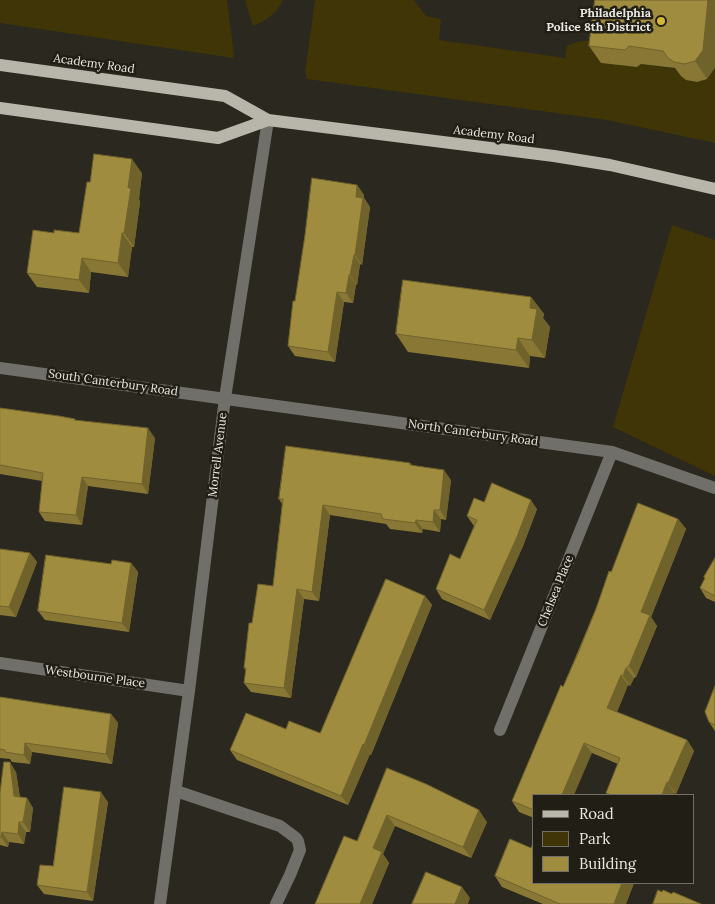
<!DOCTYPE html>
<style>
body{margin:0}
#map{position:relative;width:715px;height:904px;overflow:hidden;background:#2b281f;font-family:Lora,serif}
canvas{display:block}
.legend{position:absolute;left:532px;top:794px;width:162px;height:90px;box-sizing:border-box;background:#211f15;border:1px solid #716f67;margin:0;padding:6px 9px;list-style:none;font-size:15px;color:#e9e7e1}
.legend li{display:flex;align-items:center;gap:10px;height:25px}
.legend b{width:25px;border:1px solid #716f67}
</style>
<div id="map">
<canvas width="715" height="904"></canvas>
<ul class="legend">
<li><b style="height:6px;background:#b8b6ab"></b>Road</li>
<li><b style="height:14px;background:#3f3506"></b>Park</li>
<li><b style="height:14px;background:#9f8c3e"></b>Building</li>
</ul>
</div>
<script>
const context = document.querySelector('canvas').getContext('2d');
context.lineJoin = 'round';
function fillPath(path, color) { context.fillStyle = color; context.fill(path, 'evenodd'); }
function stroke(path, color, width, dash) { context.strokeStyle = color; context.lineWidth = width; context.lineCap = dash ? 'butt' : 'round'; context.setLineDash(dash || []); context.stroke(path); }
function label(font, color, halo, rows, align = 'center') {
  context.font = font + ' Lora,serif'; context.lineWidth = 5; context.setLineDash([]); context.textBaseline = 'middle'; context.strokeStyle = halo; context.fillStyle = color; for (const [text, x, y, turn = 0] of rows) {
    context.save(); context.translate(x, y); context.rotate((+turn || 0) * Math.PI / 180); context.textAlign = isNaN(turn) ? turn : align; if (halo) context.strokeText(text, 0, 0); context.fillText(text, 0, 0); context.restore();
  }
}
fillPath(new Path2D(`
 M0 0H227L234 55 233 58 0 23Z
 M245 0H283C277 13 266 21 253 26Z
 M315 0H414L426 16 441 19 439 40 565 58 567 46C580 40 590 39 604 43L601 63 637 67 641 64 676 69C680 72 683 78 688 80 699 86 710 77 715 68V143L607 120 307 79 305 72Z
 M672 225 715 240V476L613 427Z`), '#3f3506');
stroke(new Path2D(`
 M0 368 612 452 715 488
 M0 663 189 691
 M500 730 612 452
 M176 791 280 826 296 838 298 841 300 850 290 875 276 904
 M160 904 189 691 225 398 268 120`), '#706f6a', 12);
stroke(new Path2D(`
 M0 65 225 96 268 120 554 156 610 165 715 189
 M0 108 218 138 268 120`), '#b8b6ab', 12);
fillPath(new Path2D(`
 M715 0 707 79 697 82 686 80 681 76 675 68 641 64 637 67 601 63 589 46Z
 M142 173 139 199 140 202 134 247H132L128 277 91 272 89 293 37 287 27 273 54 233H79L90 182Z
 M357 185 364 195V198L370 207 362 265 360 264 357 285 356 284 353 303 344 302 335 362 295 356 288 346Z
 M531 297 544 314 543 318 550 327 545 358 530 356 529 368 408 352 396 334Z
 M0 408 76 420 155 438 148 494 88 486 82 525 45 521 39 512 42 481 0 474Z
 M410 463 412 465 451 480 446 520 441 519 440 532 423 529 422 533 390 529 386 524 330 515 319 601 304 599 291 698 251 692 244 683 246 671 244 668 252 623 273 586 282 504 279 499Z
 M484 502 537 509 523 546 490 620 442 599 436 589 460 559 474 526 467 516Z
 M678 519 686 529 651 617 657 626 636 677 634 678 630 686 628 685 617 712 687 740 694 751 676 794 674 793V795H608L606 793 618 764 592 753 534 795V818L519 812 512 801 563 687 611 572Z
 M0 549 30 553 37 562 16 617 0 615Z
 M715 558V602L706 598 700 588 705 578 704 577Z
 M131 563 138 572 129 632 45 620 38 611 111 564Z
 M425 596 432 605 371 755 370 754 348 805 237 760 230 750 286 729 320 733Z
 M715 686V731L709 722Z
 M0 697 111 714 118 723 112 764 32 752 30 764 12 762 10 759 0 758Z
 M387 768 487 822 471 858 395 826 383 854 389 863 372 904H315L357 841Z
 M16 772 20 797 27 798 33 808 30 832H26L24 844 9 842 8 847 0 845V793Z
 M108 802 93 901 44 894 37 885Z
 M531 848 534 883H634L626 904H543L502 887 495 876Z`), '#897835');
fillPath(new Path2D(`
 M708 0H715V68L707 79 695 61 706 13Z
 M132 159 142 173 139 199 140 202 134 247 124 233 128 188Z
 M357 185 364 195V198L370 207 362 265 355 255 356 197Z
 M122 233 132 247 128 277 118 263Z
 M354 255 360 264 357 285 350 275Z
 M82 258 91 272 89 293 79 280Z
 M349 275 356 284 353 303 346 293Z
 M337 292 344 302 335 362 328 352Z
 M531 297 544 314 543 318 550 327 545 358 532 340 530 308Z
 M518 338 530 356 529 368 516 350Z
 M148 428 155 438 148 494 142 484Z
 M444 470 451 480 446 520 440 510Z
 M82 477 88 486 82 525 76 515Z
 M531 500 537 509 523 546 490 620 484 610Z
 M323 505 330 515 319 601 312 592Z
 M434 510 441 519 440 532 433 522Z
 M678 519 686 529 651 617 657 626 636 677 629 666 641 612Z
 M416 520 423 529 422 533 415 523Z
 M30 553 37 562 16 617 9 607Z
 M131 563 138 572 129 632 122 623Z
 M297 589 304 599 291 698 284 688Z
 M425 596 432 605 371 755 364 745Z
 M626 668 634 678 630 686 623 676Z
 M621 675 628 685 614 719 607 708Z
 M111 714 118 723 112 764 106 754Z
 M687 740 694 751 676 794 668 783Z
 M25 743 32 752 30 764 24 755Z
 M584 743 592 753 574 795H562Z
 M363 744 370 754 348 805 341 796Z
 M10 762 16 772 21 806 14 796Z
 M667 782 674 793V795H662Z
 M101 792 108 802 93 901 87 892Z
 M27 798 33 808 30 832 23 822Z
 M479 810 487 822 471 858 463 847Z
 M387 815 395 826 383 854 389 863 372 904H360L373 848Z
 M19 822 26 832 24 844 18 834Z
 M2 832 9 842 8 847 1 837Z
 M622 883H634L626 904H614Z
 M462 887 470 898 468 904H455Z`), '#6f622b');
const building = new Path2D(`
 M595 0H708L703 50 695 61 684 64 674 62 668 58 663 51 629 46 625 50 589 46Z
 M94 154 132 159 128 188H131L124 233H122L118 263 82 258 79 280 27 273 33 230 54 233V230L79 233 87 182H90Z
 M312 178 357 185 356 197 363 198 355 255H354L350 275H349L346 293 337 292 328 352 288 346 293 301H295L305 235Z
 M403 280 531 297 530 308 537 309 532 340 518 338 516 350 396 334Z
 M0 408 59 416 75 419 74 420 148 428 142 484 82 477 76 515 39 512 43 473 0 465Z
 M286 446 410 463V465L444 470 440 510H434L433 522 416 520 415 523 383 519 381 514 323 505 312 592 297 589 284 688 244 683 246 668H244L249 623H252L258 584 273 586 283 499H279Z
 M492 483 531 500 517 537 484 610 436 589 450 554 460 559 477 520 467 516 474 498 484 502Z
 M638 503 678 519 641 612 650 615 629 666 626 668 623 676 621 675 607 708 687 740 668 783 667 782 662 795H612L606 793 620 758 584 743 562 795H534V810L512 801 561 685 563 687 579 651 596 609 609 571 611 572Z
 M0 549 30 553 9 607 0 606Z
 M46 555 111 564 112 560 131 563 122 623 38 611Z
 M715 558V596L700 588 705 578 704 577Z
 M386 579 425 596 364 745 363 744 341 796 230 750 246 713 286 729 289 721 320 733Z
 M715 686V725L709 722 705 712Z
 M0 697 111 714 106 754 25 743 24 755 5 752V750L0 749Z
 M4 762H10L14 796 27 798 23 822H19L18 834 2 832 1 837H0V793Z
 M387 768 426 784 479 810 463 847 387 815 373 848 382 852 360 904H315L344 836 357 841Z
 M64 787 101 792 87 892 37 885 40 865 53 866Z
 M510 839 531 848 534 841V883H622L614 904H560L495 876Z
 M426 872 462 887 455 904H412Z
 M658 890 662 892 663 890 672 894 673 892 701 904H653Z`);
fillPath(building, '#9f8c3e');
stroke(building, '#6f622b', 1);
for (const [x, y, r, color] of [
 [661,21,5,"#d3b635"]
]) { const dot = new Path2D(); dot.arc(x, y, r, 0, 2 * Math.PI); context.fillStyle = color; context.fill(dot); stroke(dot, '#211f15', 2); }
label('bold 12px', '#e9e7e1', '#211f15', [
 ["Philadelphia",651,14],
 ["Police 8th District",651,28]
], 'right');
label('12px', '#e9e7e1', '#211f15', [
 ["Academy Road",94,64,8],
 ["Academy Road",494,135,7],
 ["South Canterbury Road",113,383,8],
 ["North Canterbury Road",473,433,8],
 ["Morrell Avenue",218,455,-83],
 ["Chelsea Place",556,591,-68],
 ["Westbourne Place",95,677,8]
]);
</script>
